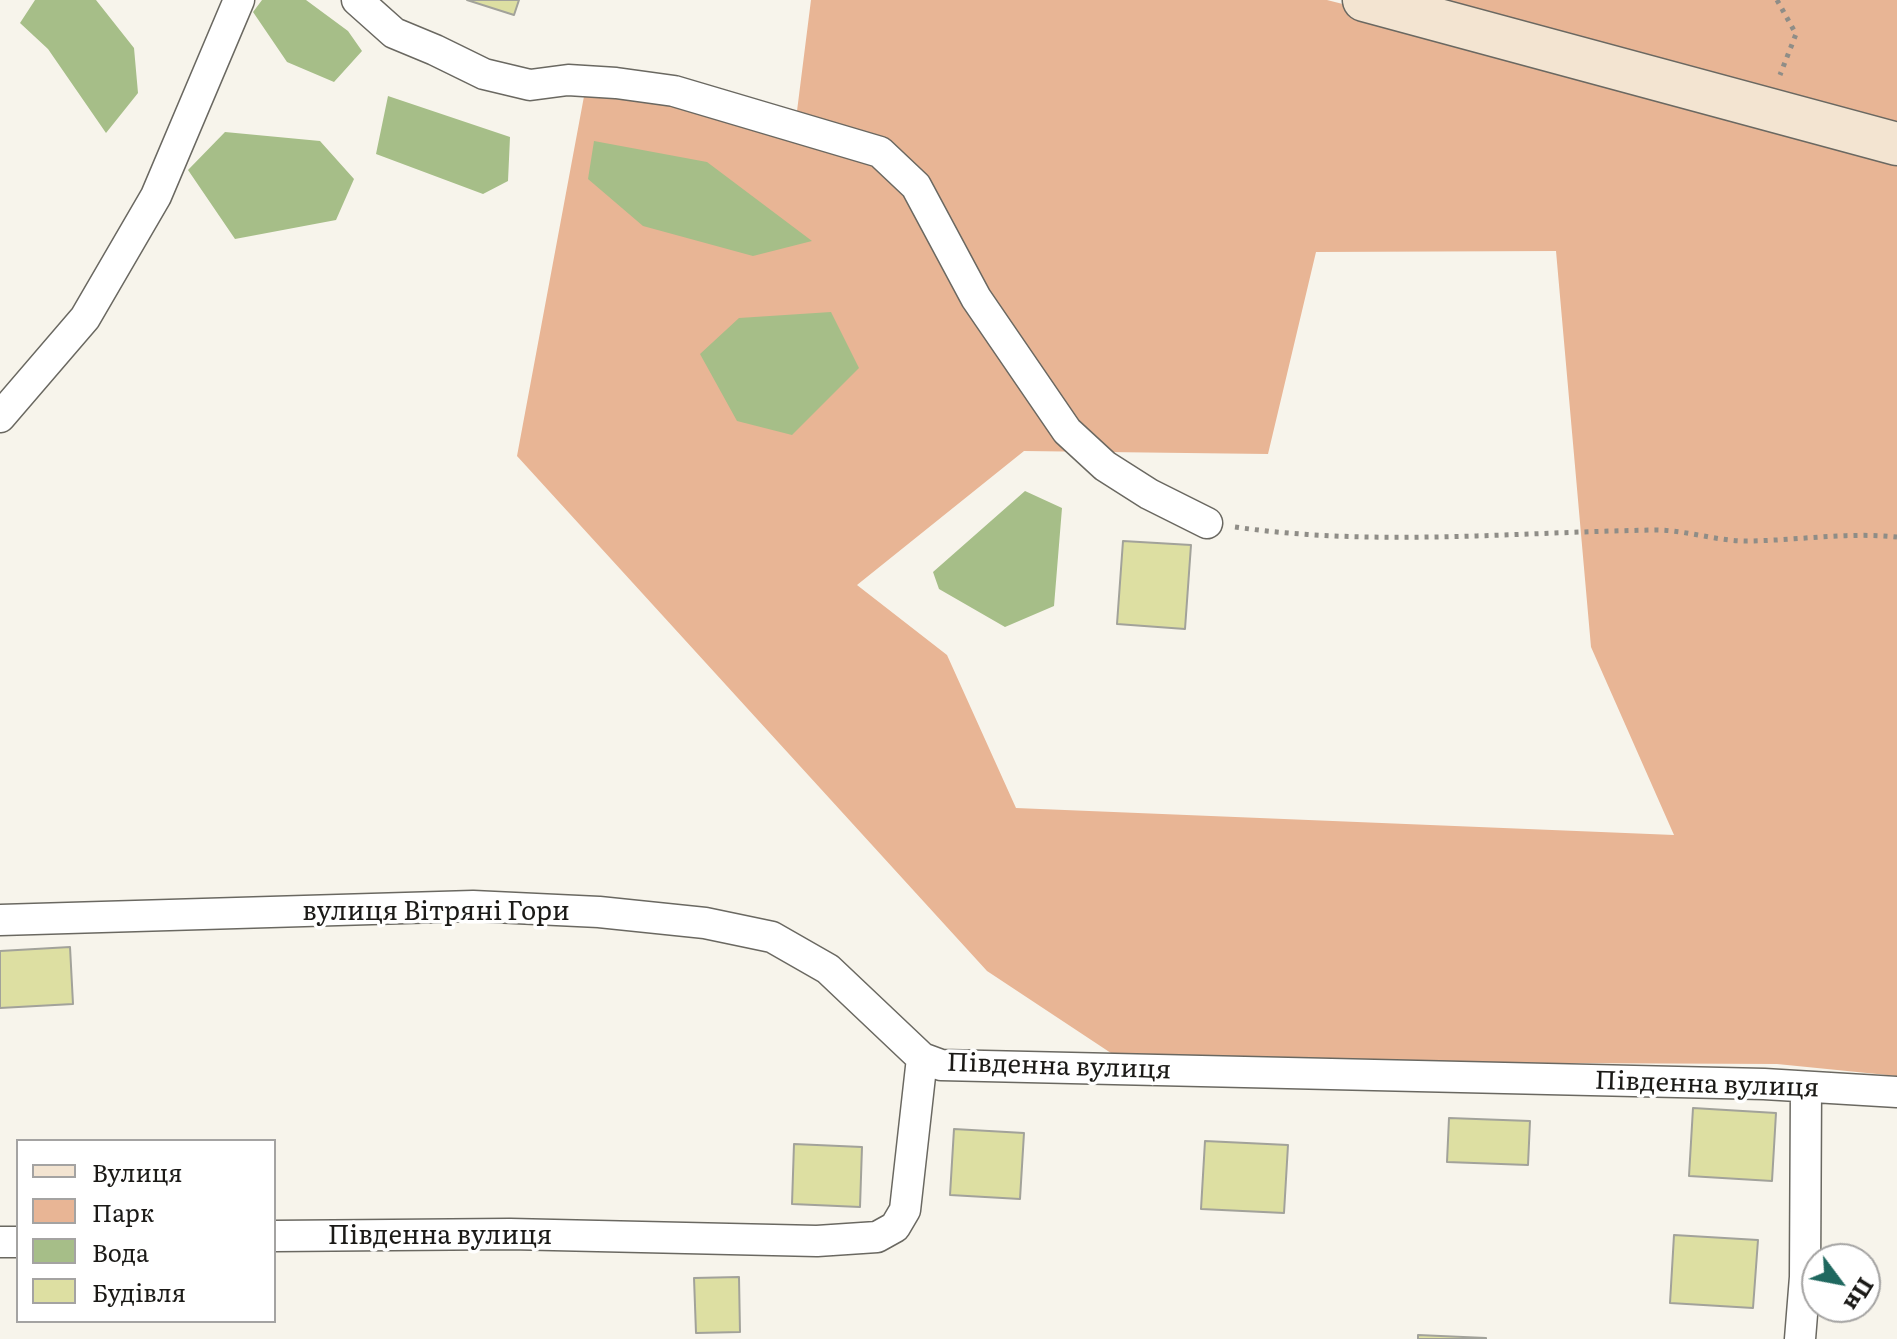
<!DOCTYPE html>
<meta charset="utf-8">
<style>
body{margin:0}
#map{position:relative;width:1897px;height:1339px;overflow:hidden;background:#f7f4eb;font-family:Literata,serif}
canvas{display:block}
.legend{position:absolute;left:16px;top:1139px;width:260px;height:184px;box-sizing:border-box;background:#fff;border:2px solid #a4a3a2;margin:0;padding:10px 14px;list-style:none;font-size:24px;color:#1b1a17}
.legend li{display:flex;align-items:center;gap:16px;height:40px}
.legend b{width:40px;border:2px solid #a4a3a2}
.north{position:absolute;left:1801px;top:1243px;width:80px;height:80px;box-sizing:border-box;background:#fff;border:2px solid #a4a3a2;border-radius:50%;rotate:122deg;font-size:22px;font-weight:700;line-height:32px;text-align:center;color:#1b1a17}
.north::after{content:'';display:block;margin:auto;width:28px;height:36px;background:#1f685f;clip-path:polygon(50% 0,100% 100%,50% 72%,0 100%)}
</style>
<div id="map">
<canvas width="1897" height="1339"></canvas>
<ul class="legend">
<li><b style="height:10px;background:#f3e4d1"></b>Вулиця</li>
<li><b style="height:22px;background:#e8b595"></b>Парк</li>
<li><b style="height:22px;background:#a6be88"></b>Вода</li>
<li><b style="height:22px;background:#dddfa2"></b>Будівля</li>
</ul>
<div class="north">Пн</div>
</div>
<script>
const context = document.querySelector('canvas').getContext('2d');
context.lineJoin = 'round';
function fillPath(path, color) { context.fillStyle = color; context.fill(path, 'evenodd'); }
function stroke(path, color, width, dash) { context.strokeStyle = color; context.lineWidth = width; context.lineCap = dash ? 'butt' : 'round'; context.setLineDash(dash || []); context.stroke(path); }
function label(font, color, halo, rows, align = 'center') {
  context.font = font + ' Literata,serif'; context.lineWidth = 7; context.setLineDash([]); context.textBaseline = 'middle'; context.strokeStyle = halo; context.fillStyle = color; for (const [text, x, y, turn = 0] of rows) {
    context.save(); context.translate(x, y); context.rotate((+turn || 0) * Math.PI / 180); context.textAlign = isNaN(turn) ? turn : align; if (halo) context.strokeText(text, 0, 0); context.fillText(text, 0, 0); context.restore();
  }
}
fillPath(new Path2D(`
 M811 0H1327L1897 145V1076L1777 1064 1123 1061 987 971 517 456 585 91 797 111ZM1556 251 1591 647 1674 835 1016 808 947 655 857 585 1024 451 1268 454 1316 252Z
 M1364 0H1897V144Z`), '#e8b595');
fillPath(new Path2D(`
 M35 0H96L134 48 138 93 106 133 48 49 20 23Z
 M262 0H306L348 31 362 51 334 82 287 62 253 12Z
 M388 96 510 137 508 181 483 194 376 154Z
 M225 132 320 141 354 179 336 220 235 239 188 170Z
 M594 141 707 162 812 241 753 256 643 226 588 179Z
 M831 312 859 368 792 435 737 421 700 354 739 318Z
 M1025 491 1062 508 1054 606 1005 627 939 589 933 572Z`), '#a6be88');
const building = new Path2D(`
 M467 0H519L514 15Z
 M1123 541 1191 545 1185 629 1117 624Z
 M70 947 73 1004 0 1008V951Z
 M1693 1108 1776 1113 1772 1181 1689 1176Z
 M1449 1118 1530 1121 1528 1165 1447 1162Z
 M954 1129 1024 1133 1020 1199 950 1195Z
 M1205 1141 1288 1145 1284 1213 1201 1209Z
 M794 1144 862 1147 860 1207 792 1204Z
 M1674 1235 1758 1240 1753 1308 1670 1303Z
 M739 1277 740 1332 696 1333 694 1278Z
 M1418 1335 1486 1338V1339H1418Z`);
fillPath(building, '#dddfa2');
stroke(building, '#a2a29a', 2);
const street = new Path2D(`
 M357 0 394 33 435 50 484 74 530 85 568 80 616 83 674 91 880 152 916 186 976 298 1067 431 1105 466 1149 494 1207 523
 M0 417 85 318 156 196 239 0
 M0 920 473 906 599 912 705 923 772 937 828 969 922 1058 941 1065 1764 1084 1897 1092
 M274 1236 510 1234 817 1241 877 1237 895 1227 905 1210 922 1058
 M0 1242H18
 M1800 1339 1805 1277 1806 1087`);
const secondary = new Path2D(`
 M1364 0 1897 144`);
stroke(street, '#6a6861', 33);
stroke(secondary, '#6a6861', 45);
stroke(new Path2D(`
 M1777 0 1796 34 1780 75
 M1235 527C1374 547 1516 532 1655 530 1687 530 1719 542 1751 541 1800 540 1848 532 1897 537`), '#8f8d87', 5, [4, 6]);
stroke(street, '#fff', 30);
stroke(secondary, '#f3e4d1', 42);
label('26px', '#1b1a17', '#fff', [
 ["вулиця Вітряні Гори",436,912],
 ["Південна вулиця",1059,1067,2],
 ["Південна вулиця",1707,1085,2],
 ["Південна вулиця",440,1236]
]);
</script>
